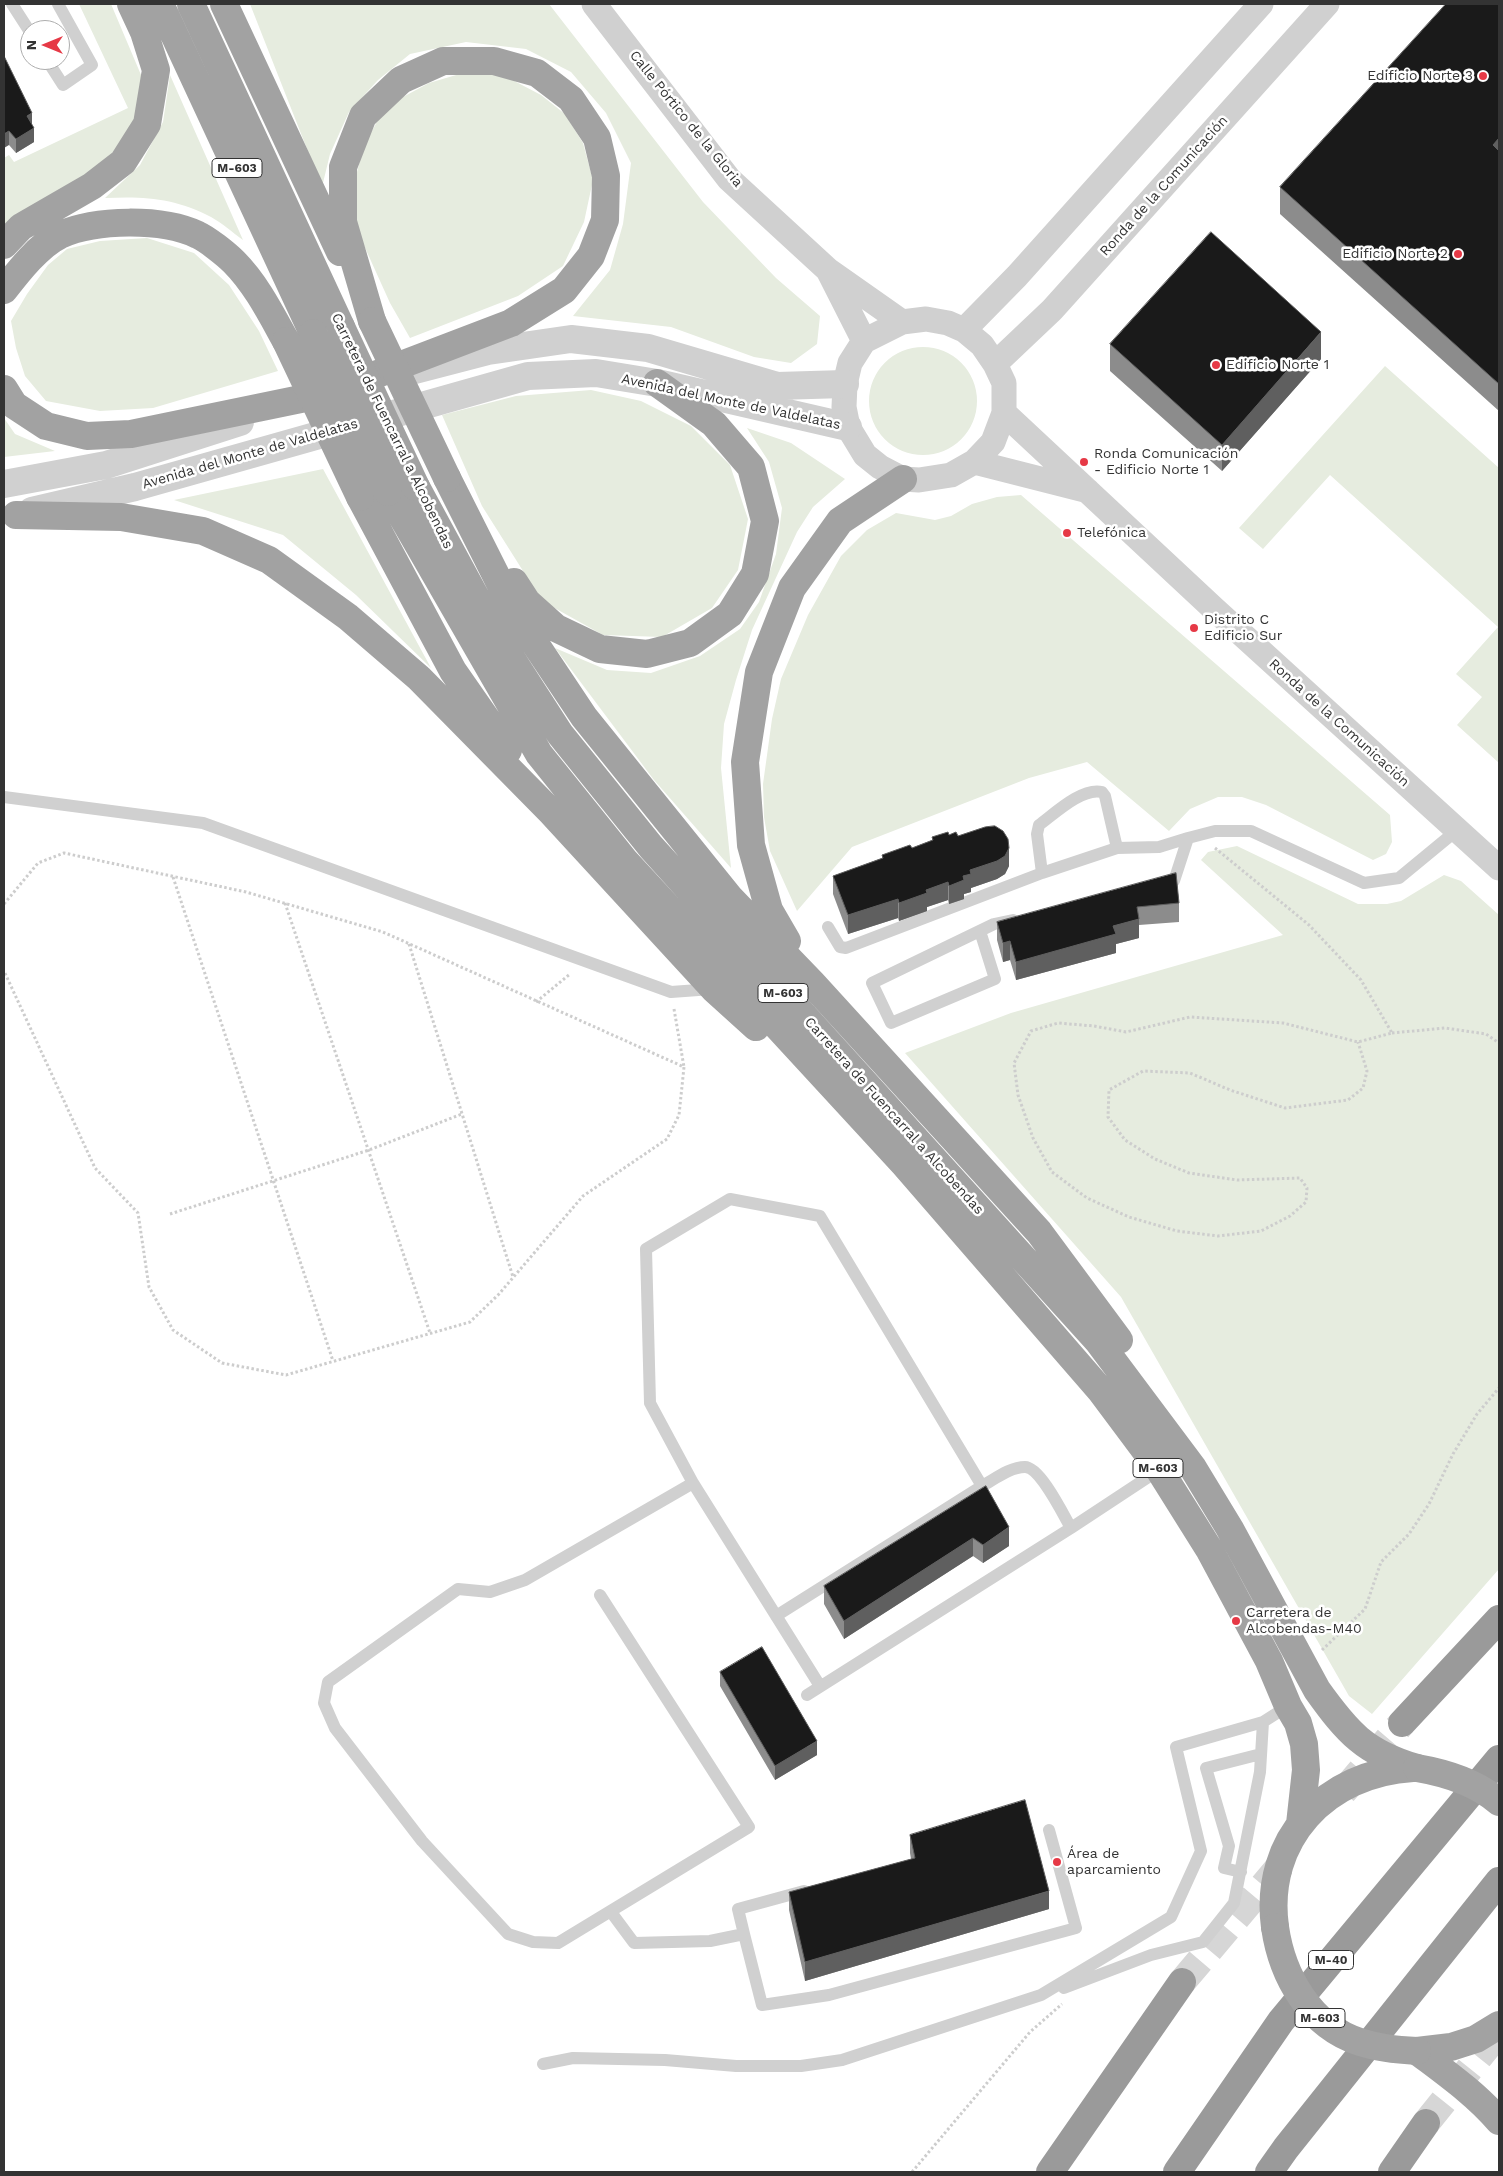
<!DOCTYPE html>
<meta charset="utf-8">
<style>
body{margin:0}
#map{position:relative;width:1503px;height:2176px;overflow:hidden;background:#fff;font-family:"Work Sans",sans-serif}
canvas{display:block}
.frame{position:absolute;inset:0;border:5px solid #333;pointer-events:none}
.north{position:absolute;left:20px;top:20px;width:50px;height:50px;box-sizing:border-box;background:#fff;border:1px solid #adadad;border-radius:50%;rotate:270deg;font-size:14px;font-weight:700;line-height:20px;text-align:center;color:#333}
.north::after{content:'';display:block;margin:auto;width:18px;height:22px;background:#e63946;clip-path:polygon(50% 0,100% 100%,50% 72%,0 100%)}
</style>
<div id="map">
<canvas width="1503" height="2176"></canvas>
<div class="frame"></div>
<div class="north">N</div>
</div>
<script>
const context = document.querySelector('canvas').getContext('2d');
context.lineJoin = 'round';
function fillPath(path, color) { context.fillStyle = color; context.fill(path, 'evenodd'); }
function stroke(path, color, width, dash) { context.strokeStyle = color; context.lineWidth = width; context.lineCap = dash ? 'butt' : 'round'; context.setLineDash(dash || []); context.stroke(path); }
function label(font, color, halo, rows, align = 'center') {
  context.font = font + ' "Work Sans",sans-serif'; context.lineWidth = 5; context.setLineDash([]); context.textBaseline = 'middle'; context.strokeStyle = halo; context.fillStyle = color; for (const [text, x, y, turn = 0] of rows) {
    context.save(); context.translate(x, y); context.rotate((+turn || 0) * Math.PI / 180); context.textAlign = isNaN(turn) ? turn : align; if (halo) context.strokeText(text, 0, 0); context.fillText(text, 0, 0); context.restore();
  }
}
fillPath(new Path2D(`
 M79 4H111L144 82 134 127 104 163 4 228V158L9 155 14 162 128 108Z
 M250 4H549L703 202 776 278 820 316 817 344 791 363 754 357 671 327 573 316 610 270 623 224 631 163 606 113 571 72 526 49 466 42 410 54 378 80 349 112 330 154 322 187Z
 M463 73 501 74 541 95 565 114 583 143 593 180 584 222 563 266 518 296 410 338 390 303 357 230 353 203 357 172 364 145 378 120 403 97 429 83Z
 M170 75 243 240C232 232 222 223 211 217 175 198 145 196 105 198L140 165 163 122Z
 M147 238 194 253 229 285 259 331 278 371 153 408 100 411 46 401 25 376 16 348 11 321 27 294 48 265 67 249 100 241Z
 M869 401a54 54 0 1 1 108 0a54 54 0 1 1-108 0Z
 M1385 366 1499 468V763L1457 725 1482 697 1456 674 1498 627 1330 475 1263 549 1239 528Z
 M591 390 641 401 691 426 730 465 748 519 738 570 712 608 662 637 603 635 542 601 482 506 442 415 516 396Z
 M4 418 15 434 55 451 4 457Z
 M747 428 791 443 845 479 813 507 797 532 752 630 736 680 724 724 721 768 731 868 654 780 555 648 607 670 651 673 700 656 740 629 759 602 776 554 782 508 769 462Z
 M323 469 431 668 356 595 283 535 174 500Z
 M1021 495 1390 815 1392 842 1386 854 1373 860 1266 805 1242 797H1218L1190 809 1169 831 1087 762 1029 778 852 847 797 911 770 851 764 817 763 784 772 719 781 679 808 615 841 556 867 530 896 513 935 520 951 516 972 504 997 497Z
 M1237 846 1358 904H1387L1401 901 1444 875 1461 881 1499 915V1569L1372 1714 1349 1696 1121 1297 905 1053 1011 1013 1283 935 1201 860 1208 852Z`), '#e6ecdf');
stroke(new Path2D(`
 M1343 1792 1402 1723
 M1182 1982 1286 1859
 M1426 2123 1499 2032`), '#d6d6d6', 28, [28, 14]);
stroke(new Path2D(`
 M1215 848 1309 925 1361 980 1392 1033 1358 1042 1283 1023 1190 1017 1126 1032 1094 1026 1058 1023 1031 1031 1014 1063 1018 1095 1033 1138 1052 1172 1087 1198 1129 1217 1177 1231 1218 1236 1261 1231 1290 1216 1306 1202 1307 1188 1300 1178 1237 1180 1189 1173 1155 1159 1125 1140 1108 1117 1109 1090 1143 1071 1190 1073 1230 1090 1285 1108 1348 1100 1363 1088 1367 1071 1358 1042
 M173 877 333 1361
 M285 903 430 1333
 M4 904 38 863 64 853 246 892 383 932 684 1067 679 1115 667 1139 583 1196 499 1294 470 1322 286 1375 222 1363 173 1330 149 1287 138 1213 95 1168 4 971
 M409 944 513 1277
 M536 1002 570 974
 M674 1009 684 1067
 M1392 1033 1445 1028 1486 1034 1499 1043
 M170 1214 369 1150 462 1114
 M1322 1650 1365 1609 1381 1562 1409 1534 1429 1504 1453 1454 1477 1414 1499 1388
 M912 2172 1030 2032 1062 2004`), '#cdcdcd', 3, [2.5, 2.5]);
stroke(new Path2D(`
 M12 4 30 32
 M47 60 63 85 92 65 58 4
 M4 797 203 823 671 992 712 989
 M1042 873 1037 834 1039 825C1054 814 1082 787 1102 792L1105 796 1117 848
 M1166 883 1174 881 1188 838 1215 831H1251L1364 883 1399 878 1456 831
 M828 927 840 947 846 948 1042 873 1117 848 1159 847 1188 838
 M980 931 995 979 891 1023 872 983 994 924 1013 920
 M693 1483 820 1686
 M600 1595 749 1827 558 1943 533 1942 508 1934 422 1841 335 1728 324 1703 328 1682 458 1589 490 1592 525 1580 693 1483 650 1403 646 1249 730 1199 820 1216 982 1486
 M776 1616 982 1486C995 1479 1010 1467 1025 1467 1040 1467 1063 1514 1071 1528L1159 1470
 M807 1695 1071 1528
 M1241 1872 1224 1868 1229 1846 1206 1768 1261 1754
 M611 1912 634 1943 710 1941 744 1934 762 2005 829 1995 1076 1928 1049 1830
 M744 1934 738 1909 804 1891
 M1064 1988 1151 1955 1203 1942 1234 1903 1260 1772 1263 1722 1288 1706
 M543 2064 573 2058 665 2060 736 2066H801L842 2060 1041 1995 1171 1917 1201 1851 1176 1747 1263 1722`), '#d0d0d0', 12);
stroke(new Path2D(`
 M594 4 729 179 828 270 902 322
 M829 272 864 341
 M926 319 948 323 964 330 982 345 995 364 1004 383V413L993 442 974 462 951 475 919 480 903 479 880 467 865 455 848 427 844 407 845 384 850 363 864 341 902 322Z
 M964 330 1017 276 1261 4
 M995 364 1052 310 1327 4
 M1004 413 1213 608 1499 868
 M974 462 1088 491`), '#d0d0d0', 25);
stroke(new Path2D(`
 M415 370 488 351 571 339 648 348 777 386 845 384
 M4 484 106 465 240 422
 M32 511 135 487 528 376 596 373 657 383 848 427`), '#d0d0d0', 28);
stroke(new Path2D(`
 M160 4 313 333
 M191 4 341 327
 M224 4 340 252
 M4 245 21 227 92 186 123 162 147 124 156 70 144 32 131 4
 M4 290C18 272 39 245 60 235 96 219 162 218 198 235 207 239 226 254 234 262 256 284 271 314 286 341
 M4 389 14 405 46 426 87 436 131 434 325 394 511 323 564 290 591 256 605 220 606 176 597 138 571 99 537 73 494 61H443L401 80 363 116 343 167V222L372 321
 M447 478 516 615 584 717 730 898 812 983 1039 1232 1119 1340
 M416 487 495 633 560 734 651 847 1098 1341 1193 1468 1230 1529 1317 1690C1347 1732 1365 1753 1417 1768
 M388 492 539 754 625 861 905 1165 1101 1391 1157 1466 1209 1549 1269 1661 1288 1706 1298 1723 1304 1744 1306 1770 1300 1824
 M360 497 453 671 508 750
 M16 515 121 517 203 531 269 560 348 617 419 678 552 813 714 989 756 1027
 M514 582 527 602 556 628 600 649 647 654 690 643 730 614 755 574 765 521 751 467 714 424 657 383
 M787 941 769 910 751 845 745 762 759 672 792 588 840 521 903 479
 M1275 1927C1263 1839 1326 1773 1413 1768
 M1417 2051C1446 2073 1476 2094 1499 2121
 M1417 2051 1451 2047 1476 2039 1499 2025`), '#a2a2a2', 28);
stroke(new Path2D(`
 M1402 1723 1499 1619
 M1050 2172 1182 1982
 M1177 2172 1281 2021 1499 1759
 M1269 2172 1286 2148 1499 1881
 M1392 2172 1426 2123`), '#9a9a9a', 28);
stroke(new Path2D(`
 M372 321 447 478
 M341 327 416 487
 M313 333 388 492
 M286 341 360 497
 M1417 1768C1446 1773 1476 1782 1499 1802
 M1275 1927C1282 1976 1310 2026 1360 2042 1378 2048 1397 2050 1417 2051`), '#a2a2a2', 28);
fillPath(new Path2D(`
 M1499 4V411L1280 214V187Z
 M4 56 32 125 34 142 16 153 9 145Z
 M1110 344 1321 359 1222 471 1110 371Z
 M949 835 958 836 1009 866 1005 874 997 879 971 888V892L964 894V899L949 904 948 900 927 907V911L899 921 898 918 848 934 833 894V876L882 858V855L912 848 932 840V837Z
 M1176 873 1179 903V922L1139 925V938L1116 944V953L1016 980 1010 960 1003 962 997 940V922Z
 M986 1486 1009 1546 983 1563 973 1556 844 1639 824 1604V1586Z
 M720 1672 817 1755 775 1780 720 1686Z
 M910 1835 1049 1909 805 1981 789 1910V1892L911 1859 910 1853Z`), '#8c8c8c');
fillPath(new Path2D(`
 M32 113V126L27 116Z
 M34 128V142L16 153V139Z
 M9 131V145L4 148V134Z
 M1499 138V165L1493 145Z
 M1321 332V359L1222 471V445Z
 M1009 848V866L1005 874 997 879 971 888V892L964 894V899L949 904V886L963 876 970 870Z
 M948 882V900L927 907V911L899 921V903L926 890Z
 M898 899V918L848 934V915Z
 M1139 919V938L1116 944V953L1016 980V962L1113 926Z
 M1010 941V960L1003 962V943Z
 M1009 1527V1546L983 1563V1545Z
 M973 1538V1556L844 1639V1621Z
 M817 1741V1755L775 1780V1766Z
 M1049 1891V1909L805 1981V1962Z`), '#5f5f5f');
const building = new Path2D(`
 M1446 4H1499V138L1493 145 1499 151V384L1280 187Z
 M4 56 32 113 27 116 34 128 16 139 9 131 4 134Z
 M1211 232 1321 332 1222 445 1110 344Z
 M995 826 1003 831 1008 839 1009 848 1005 856 997 861 970 870 971 874 963 876 964 880 949 886 948 882 926 890 927 893 899 903 898 899 848 915 833 876 883 858 882 855 910 845 912 848 933 840 932 837 948 832 949 835 956 832 958 836 985 827Z
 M1176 873 1179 903 1137 907 1139 919 1113 926 1116 934 1016 962 1010 941 1003 943 997 922Z
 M986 1486 1009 1527 983 1545 973 1538 844 1621 824 1586Z
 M762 1647 817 1741 775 1766 720 1672Z
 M1025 1800 1049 1891 805 1962 789 1892 915 1858 910 1835Z`);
fillPath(building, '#1a1a1a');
stroke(building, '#5f5f5f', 1);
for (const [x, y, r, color] of [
 [1483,76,5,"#e63946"],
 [1458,254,5,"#e63946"],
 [1216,365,5,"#e63946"],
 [1084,462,5,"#e63946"],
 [1067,533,5,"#e63946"],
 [1194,628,5,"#e63946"],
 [1236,1621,5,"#e63946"],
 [1057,1862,5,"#e63946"]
]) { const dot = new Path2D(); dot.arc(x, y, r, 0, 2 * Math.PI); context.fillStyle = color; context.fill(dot); stroke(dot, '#fff', 2); }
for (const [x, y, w] of [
 [237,168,50],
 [783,993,50],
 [1158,1468,50],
 [1331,1960,45],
 [1320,2018,50]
]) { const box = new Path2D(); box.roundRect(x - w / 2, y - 9.5, w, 19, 4); context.fillStyle = '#fff'; context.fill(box); stroke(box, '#333', 1); }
label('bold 12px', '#333', null, [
 ["M-603",237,168],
 ["M-603",783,993],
 ["M-603",1158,1468],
 ["M-40",1331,1960],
 ["M-603",1320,2018]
]);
label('14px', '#333', '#fff', [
 ["Edificio Norte 3",1473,76,"right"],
 ["Edificio Norte 2",1448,254,"right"],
 ["Edificio Norte 1",1226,365],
 ["Ronda Comunicación",1094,454],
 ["- Edificio Norte 1",1094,470],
 ["Telefónica",1077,533],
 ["Distrito C",1204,620],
 ["Edificio Sur",1204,636],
 ["Carretera de",1246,1613],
 ["Alcobendas-M40",1246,1629],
 ["Área de",1067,1854],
 ["aparcamiento",1067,1870]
], 'left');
label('14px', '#333', '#fff', [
 ["Calle Pórtico de la Gloria",686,119,51],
 ["Ronda de la Comunicación",1164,186,-48],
 ["Avenida del Monte de Valdelatas",731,402,12],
 ["Carretera de Fuencarral a Alcobendas",392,431,64],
 ["Avenida del Monte de Valdelatas",250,454,-16],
 ["Ronda de la Comunicación",1339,723,42],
 ["Carretera de Fuencarral a Alcobendas",894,1116,48]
]);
</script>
